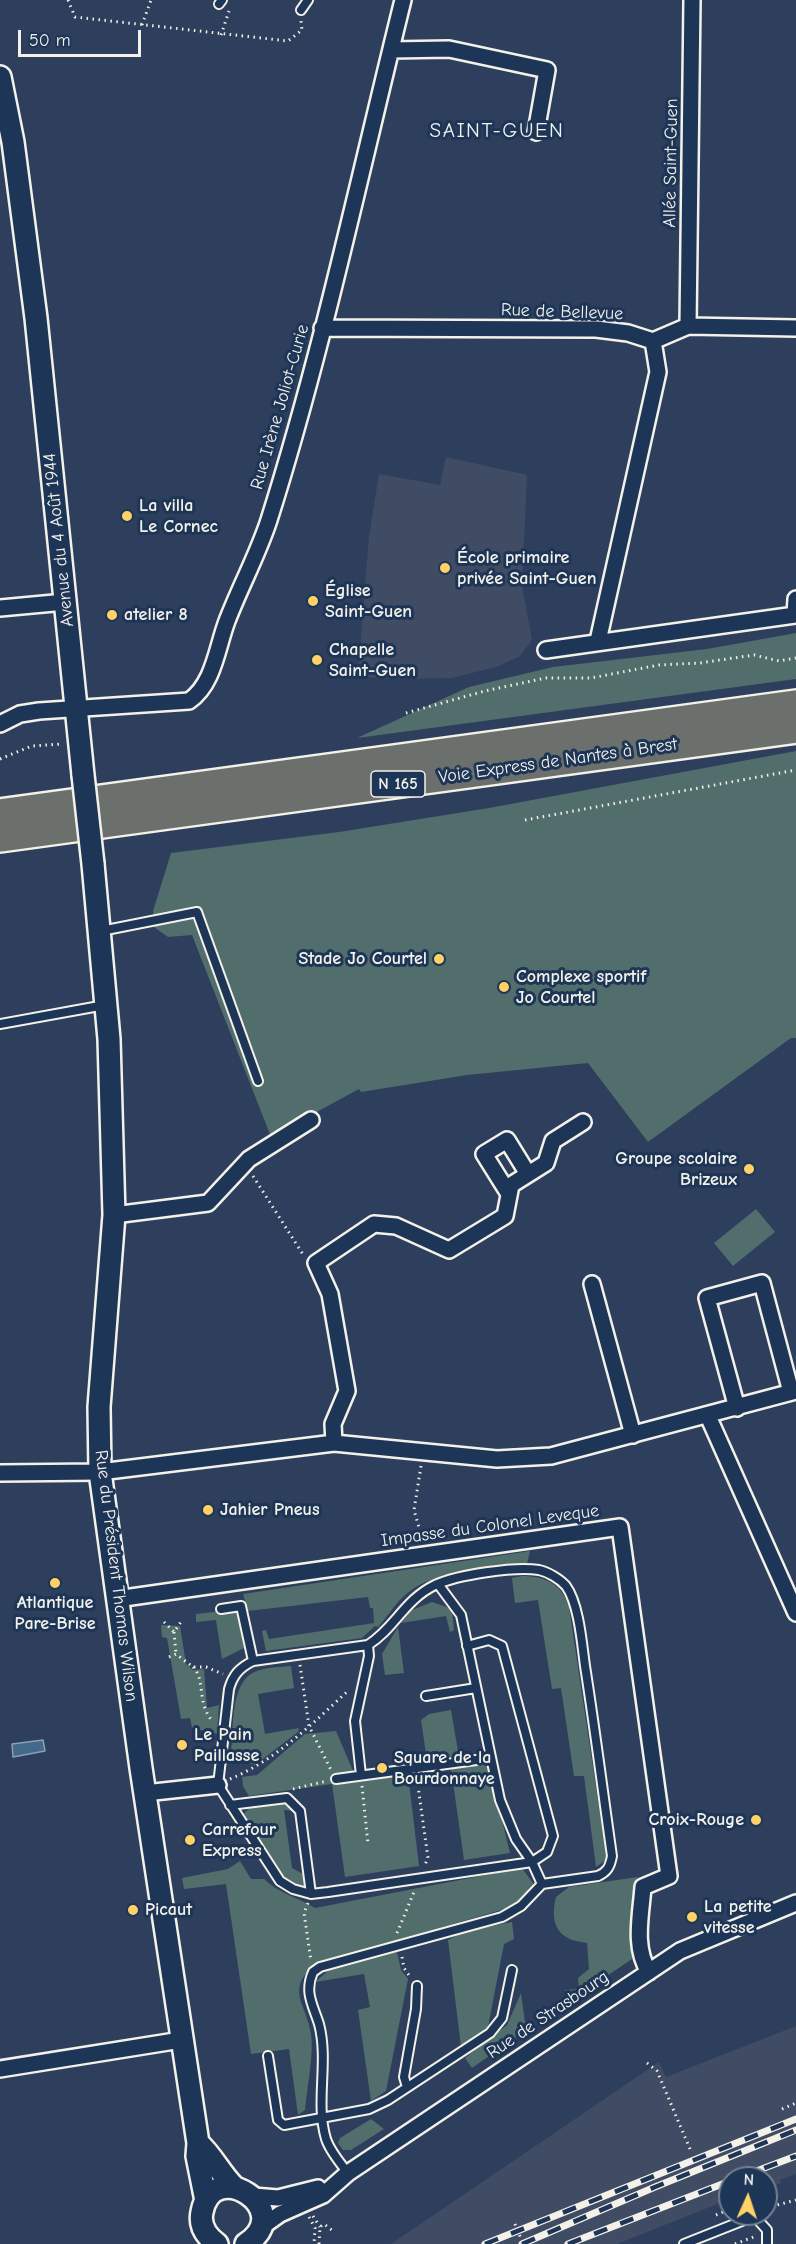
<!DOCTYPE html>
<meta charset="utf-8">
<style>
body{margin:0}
#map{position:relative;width:796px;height:2244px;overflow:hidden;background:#2d3f5d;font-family:"Comic Neue",sans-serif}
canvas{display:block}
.north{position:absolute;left:718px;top:2166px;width:60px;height:60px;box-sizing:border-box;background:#1d3557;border:2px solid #738091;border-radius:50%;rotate:3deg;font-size:16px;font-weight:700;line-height:24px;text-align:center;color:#f4f1e8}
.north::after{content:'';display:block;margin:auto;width:21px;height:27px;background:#ffd166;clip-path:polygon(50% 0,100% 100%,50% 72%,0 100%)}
.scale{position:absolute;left:18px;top:30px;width:123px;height:27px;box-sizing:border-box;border:3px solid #f4f1e8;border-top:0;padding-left:8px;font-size:18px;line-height:21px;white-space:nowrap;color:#f4f1e8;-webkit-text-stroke:4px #1d3557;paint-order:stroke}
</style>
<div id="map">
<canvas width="796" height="2244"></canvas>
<div class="north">N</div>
<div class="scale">50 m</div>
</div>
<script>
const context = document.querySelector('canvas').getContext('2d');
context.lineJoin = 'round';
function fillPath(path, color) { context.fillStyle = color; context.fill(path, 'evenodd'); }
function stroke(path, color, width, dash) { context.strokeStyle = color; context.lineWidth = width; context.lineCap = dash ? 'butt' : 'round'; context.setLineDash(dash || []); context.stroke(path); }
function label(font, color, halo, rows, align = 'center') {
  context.font = font + ' "Comic Neue",sans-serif'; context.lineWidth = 6; context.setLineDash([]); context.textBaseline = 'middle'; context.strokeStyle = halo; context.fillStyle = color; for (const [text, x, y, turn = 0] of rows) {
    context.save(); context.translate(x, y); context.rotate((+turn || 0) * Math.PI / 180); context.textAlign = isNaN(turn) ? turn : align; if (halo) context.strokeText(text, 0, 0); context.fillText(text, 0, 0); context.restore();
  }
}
fillPath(new Path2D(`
 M446 457 527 475 522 586 532 640 520 656 499 666 452 678 387 679 358 676 369 536 379 474 440 485Z
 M796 2026V2174L780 2180 781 2183 766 2189V2178H730V2199L617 2244H391L659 2062 666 2077Z`), '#404c64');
fillPath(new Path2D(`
 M796 633V679L357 738 469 687 553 667 707 649Z
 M796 751V1038H791L648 1142 588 1063 467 1075 361 1092 359 1089 271 1137 192 935 168 937 154 927 153 911 171 853 339 832 489 808Z
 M756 1209 775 1232 733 1266 714 1243Z
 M530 1551 527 1564C493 1567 441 1570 413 1589 398 1598 390 1614 378 1627L375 1626 362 1638 266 1651 262 1631 266 1630 269 1639 374 1623 373 1608H370L368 1597 248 1611 243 1594Z
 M522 1576C545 1576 562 1584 569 1607L606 1854V1860L596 1867 584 1776H574L561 1688 552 1689 538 1600 515 1603 512 1578Z
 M432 1602 452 1609 454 1630 450 1632 446 1616 401 1623 412 1610Z
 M238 1609 244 1648 222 1659 216 1620 196 1622V1614Z
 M161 1625 180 1626 186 1664 193 1670 204 1669 207 1708 219 1705 217 1734 192 1728 190 1718 181 1719 167 1638 162 1637Z
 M398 1627 404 1673 385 1675 382 1654Z
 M291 1666 294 1688 258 1694 265 1734 299 1728 298 1732 255 1765 235 1758 231 1754C234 1731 229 1680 257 1671 267 1667 280 1667 291 1666Z
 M451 1710 459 1757 427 1761 421 1720 429 1714Z
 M336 1731 357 1780 408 1774 419 1866 345 1877 332 1784 249 1796 243 1786 242 1777 257 1775 305 1734Z
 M488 1763 510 1853 464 1860 451 1768Z
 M285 1803 295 1811 284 1810 292 1868 305 1875 307 1888 294 1886 286 1881 242 1815 251 1807Z
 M240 1861 251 1879H264C279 1894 298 1897 315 1908L522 1868 535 1886 519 1902 501 1910 314 1965C285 1991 307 2004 311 2034 314 2055 307 2088 305 2110L298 2115 289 2049 251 2054 226 1884 184 1889 182 1878 228 1869Z
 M638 1877 632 1959 567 2003 565 1990 579 1989 578 1978 589 1969 587 1943C559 1940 549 1926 556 1897L569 1887Z
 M512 1922 514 1939 504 1944 488 2027 461 2047 448 1940 465 1931Z
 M397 1952 401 1970 408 1979 386 2091 371 2101 358 2010 370 2007 364 1974 315 1982 328 1971Z
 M521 1993 526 2030 472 2068 465 2058 507 2025Z
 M371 2119 384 2129 351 2150H343L338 2143 340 2138Z`), '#516e6c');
const water = new Path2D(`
 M43 1740 45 1751 13 1757 12 1744Z`);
fillPath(water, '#446a8b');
stroke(water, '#8aa0b0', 1.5);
const lane = new Path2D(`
 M219 4 222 0
 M301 10 308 0
 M101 931 197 912 258 1081
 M0 1024 105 1005
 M438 1584 461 1615 500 1800 516 1839 532 1862 542 1884
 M221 1609 241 1606 253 1661
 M426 1696 476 1688
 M361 1775 355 1721 369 1656 368 1645
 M336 1779 491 1758
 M230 1805 287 1798 300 1811 311 1894
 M268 2056 278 2120 284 2125 369 2109 388 2100 490 2033 502 2018 512 1970
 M407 2087 404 2077 416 2009 417 1986
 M348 2173C340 2163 330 2151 326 2139 315 2102 329 2062 319 2024 313 2005 304 1992 313 1972L320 1967 502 1917 521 1906 542 1884 598 1876C607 1872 610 1867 612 1856 603 1793 595 1729 585 1666 582 1644 579 1604 566 1586 560 1579 548 1572 539 1570 515 1566 457 1575 435 1585 404 1600 395 1628 368 1645L253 1661C239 1668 233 1675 229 1689L218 1785 280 1881 293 1889 311 1894 328 1892 532 1862 547 1852 553 1836 502 1646 489 1640 467 1646
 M684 2244 747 2219H757L767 2230V2244`);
const street = new Path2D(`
 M391 50 449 49 547 70 536 132
 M688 326 692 0
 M322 328 596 329 628 333 653 341 688 326 796 328
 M0 608 65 602
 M598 641 658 372 653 341
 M546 650 795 615 796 599
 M0 724 20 714 39 711 189 701C214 684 217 647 227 621 240 587 258 554 269 520 323 349 360 173 403 0
 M509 1194 484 1154 507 1140 528 1174
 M114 1215 208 1203 249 1159 311 1120
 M592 1284 633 1435
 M737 1408 707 1298 762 1283 791 1392
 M708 1416 796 1613
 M334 1443 333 1424 347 1391 330 1294 316 1263 374 1224 396 1226 449 1250 505 1216 511 1185 546 1163 553 1141 583 1122
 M0 1473 100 1472 334 1443 497 1459 551 1456 796 1391
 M117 1599 620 1527 669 1876 643 1887C641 1915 633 1947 649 1972
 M145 1793 218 1785
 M0 2069 181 2040
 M253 2196 278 2198 318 2188
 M259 2229 280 2214 323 2195 348 2173 680 1951 796 1903`);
const secondary = new Path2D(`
 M0 77 13 142 36 318 83 775
 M93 864 109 1039 114 1215 99 1407 100 1472 141 1768 198 2143 197 2156 206 2201
 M198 2143C212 2155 220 2173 234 2187
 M217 2244C206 2236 199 2226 202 2212 213 2155 298 2210 246 2244`);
const highway = new Path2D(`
 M0 813 796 704
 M0 838 796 729`);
stroke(lane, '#f4f1e8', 12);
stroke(street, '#f4f1e8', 20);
stroke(secondary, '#f4f1e8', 26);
stroke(highway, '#f4f1e8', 32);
stroke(new Path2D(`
 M68 0 75 17 288 41 302 30 301 21
 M142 25 151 0
 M221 35 229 11
 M406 713 485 691 546 678H591L659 665 700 663 754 655 779 661 796 658
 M0 759 32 746 61 744
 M525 820 796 770
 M253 1176 304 1256
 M421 1466 414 1510 423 1541
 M164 1622 174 1632 183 1619
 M174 1632 176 1654
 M169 1657 176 1654 193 1667H206L223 1674
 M300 1665 309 1726 331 1770
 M193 1667C206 1680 196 1702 213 1722
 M230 1779C276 1760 313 1723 349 1690
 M417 1779 428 1858 424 1867
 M362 1786 368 1844
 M293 1789 327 1781
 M308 1903 304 1913 311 1961
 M397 1933 414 1892
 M402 1957 404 1968 411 1978
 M647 2063 657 2071 690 2149
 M782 2109 796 2103
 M766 2208 796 2200
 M716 2215 730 2209
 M313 2216 320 2227
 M309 2217 315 2228 314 2244
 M515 2224 523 2244
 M319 2244 320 2227 324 2224 333 2231
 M735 2244 756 2236`), '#f4f1e8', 3, [1.5, 4.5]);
stroke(lane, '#1d3557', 8);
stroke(street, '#1d3557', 15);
stroke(secondary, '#1d3557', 21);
stroke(highway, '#6b706d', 27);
const rail = new Path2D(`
 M738 2178 796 2156
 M485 2244 796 2119
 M522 2244 655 2187 796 2130
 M568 2244 730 2181`);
stroke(rail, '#f4f1e8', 7);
stroke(rail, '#1d3557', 4.5, [14]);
const secondaryBridge = new Path2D(`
 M83 775 93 864`);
stroke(secondaryBridge, '#f4f1e8', 26, []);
stroke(secondaryBridge, '#1d3557', 21);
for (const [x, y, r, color] of [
 [127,516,6,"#ffd166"],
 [445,568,6,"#ffd166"],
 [313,601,6,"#ffd166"],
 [112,615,6,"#ffd166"],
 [317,660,6,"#ffd166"],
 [439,959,6,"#ffd166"],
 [504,987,6,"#ffd166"],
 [749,1169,6,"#ffd166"],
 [208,1510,6,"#ffd166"],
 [55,1583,6,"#ffd166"],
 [182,1745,6,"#ffd166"],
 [382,1768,6,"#ffd166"],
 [756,1820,6,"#ffd166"],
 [190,1840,6,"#ffd166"],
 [133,1910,6,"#ffd166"],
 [692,1917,6,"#ffd166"]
]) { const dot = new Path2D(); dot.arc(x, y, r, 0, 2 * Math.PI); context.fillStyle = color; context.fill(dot); stroke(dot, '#1d3557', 2); }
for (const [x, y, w] of [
 [398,784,54]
]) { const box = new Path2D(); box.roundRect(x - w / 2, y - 13, w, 26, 4.5); context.fillStyle = '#1d3557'; context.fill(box); stroke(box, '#f4f1e8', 1.5); }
label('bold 16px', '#f4f1e8', null, [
 ["N 165",398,784]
]);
label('18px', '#f4f1e8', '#1d3557', [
 ["Allée Saint-Guen",671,163,-89],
 ["Rue de Bellevue",562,312,2],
 ["Rue Irène Joliot-Curie",280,407,-74],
 ["Avenue du 4 Août 1944",59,540,-96],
 ["Voie Express de Nantes à Brest",558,761,-8],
 ["Impasse du Colonel Leveque",490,1526,-8],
 ["Rue du Président Thomas Wilson",116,1576,83],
 ["Rue de Strasbourg",548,2015,-34]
]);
label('bold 18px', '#f4f1e8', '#1d3557', [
 ["La villa",139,506],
 ["Le Cornec",139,527],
 ["École primaire",457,558],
 ["privée Saint-Guen",457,579],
 ["Église",325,591],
 ["Saint-Guen",325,612],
 ["atelier 8",124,615],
 ["Chapelle",329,650],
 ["Saint-Guen",329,671],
 ["Stade Jo Courtel",427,959,"right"],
 ["Complexe sportif",516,977],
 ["Jo Courtel",516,998],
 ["Groupe scolaire",737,1159,"right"],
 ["Brizeux",737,1180,"right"],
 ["Jahier Pneus",220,1510],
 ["Atlantique",55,1603,"center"],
 ["Pare-Brise",55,1624,"center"],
 ["Le Pain",194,1735],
 ["Paillasse",194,1756],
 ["Square de la",394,1758],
 ["Bourdonnaye",394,1779],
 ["Croix-Rouge",744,1820,"right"],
 ["Carrefour",202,1830],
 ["Express",202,1851],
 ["La petite",704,1907],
 ["vitesse",704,1928],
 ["Picaut",145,1910]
], 'left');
context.letterSpacing = '1.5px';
label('21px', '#f4f1e8', '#1d3557', [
 ["SAINT-GUEN",497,131]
]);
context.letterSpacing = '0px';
</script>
